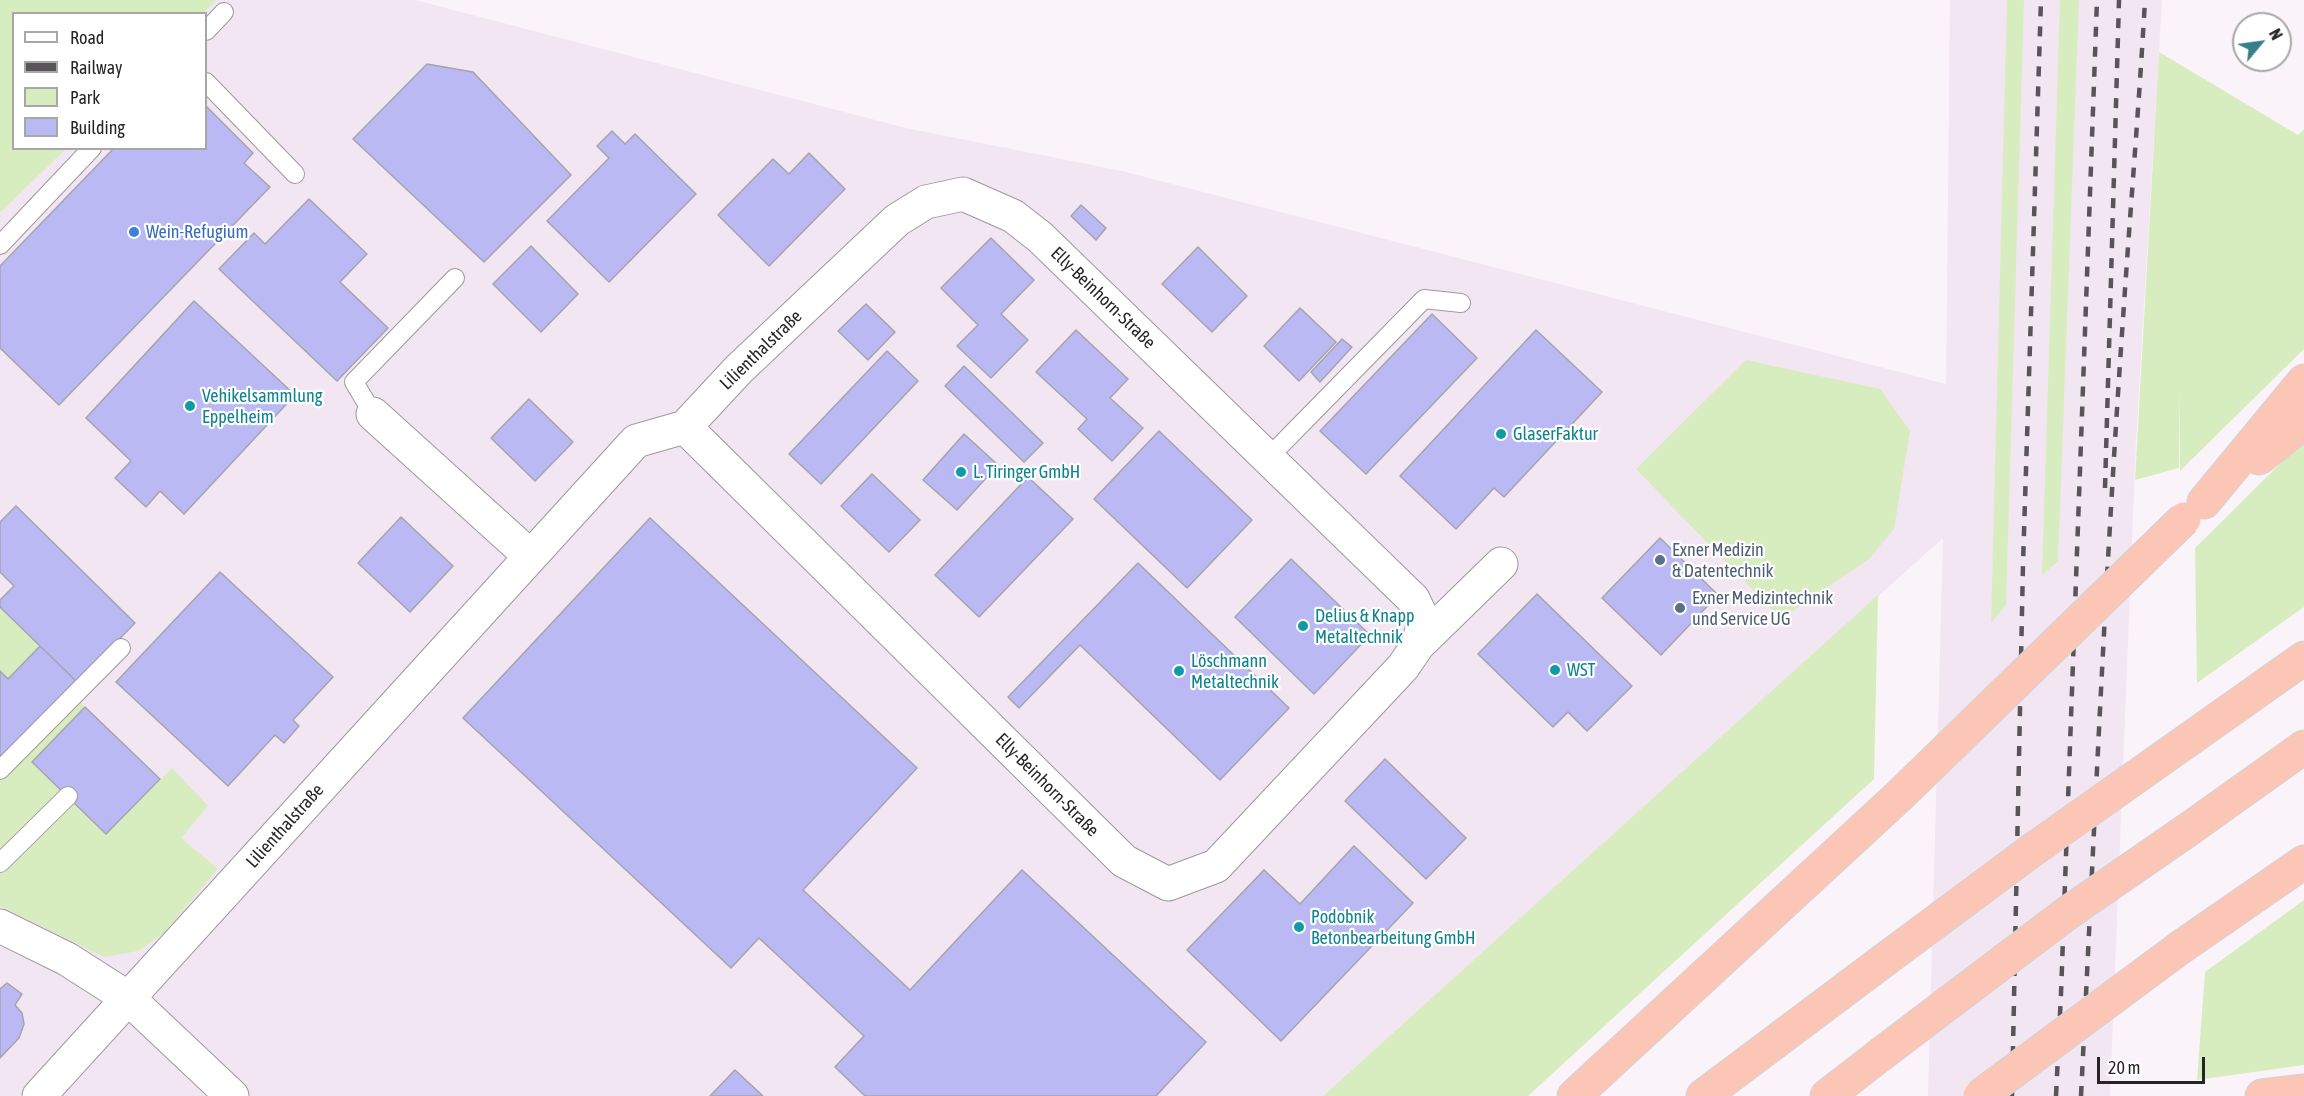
<!DOCTYPE html>
<meta charset="utf-8">
<style>
body{margin:0}
#map{position:relative;width:2304px;height:1096px;overflow:hidden;background:#fbf3fa;font-family:"Asap Condensed",sans-serif}
canvas{display:block}
.legend{position:absolute;left:12px;top:12px;width:195px;height:138px;box-sizing:border-box;background:#fff;border:2px solid #a8a7a8;margin:0;padding:8px 10px;list-style:none;font-size:18px;color:#262426}
.legend li{display:flex;align-items:center;gap:12px;height:30px}
.legend b{width:30px;border:2px solid #a8a7a8}
.north{position:absolute;left:2232px;top:12px;width:60px;height:60px;box-sizing:border-box;background:#fff;border:2px solid #a8a7a8;border-radius:50%;rotate:61deg;font-size:16px;font-weight:700;line-height:24px;text-align:center;color:#262426}
.north::after{content:'';display:block;margin:auto;width:21px;height:27px;background:#387f89;clip-path:polygon(50% 0,100% 100%,50% 72%,0 100%)}
.scale{position:absolute;left:2097px;top:1057px;width:108px;height:27px;box-sizing:border-box;border:3px solid #262426;border-top:0;padding-left:8px;font-size:18px;line-height:21px;white-space:nowrap;color:#262426;-webkit-text-stroke:4px #fff;paint-order:stroke}
</style>
<div id="map">
<canvas width="2304" height="1096"></canvas>
<ul class="legend">
<li><b style="height:8px;background:#fff"></b>Road</li>
<li><b style="height:8px;background:#585458"></b>Railway</li>
<li><b style="height:16px;background:#d8edbf"></b>Park</li>
<li><b style="height:16px;background:#bab9f4"></b>Building</li>
</ul>
<div class="north">N</div>
<div class="scale">20 m</div>
</div>
<script>
const context = document.querySelector('canvas').getContext('2d');
context.lineJoin = 'round';
function fillPath(path, color) { context.fillStyle = color; context.fill(path, 'evenodd'); }
function stroke(path, color, width, dash) { context.strokeStyle = color; context.lineWidth = width; context.lineCap = dash ? 'butt' : 'round'; context.setLineDash(dash || []); context.stroke(path); }
function label(font, color, halo, rows, align = 'center') {
  context.font = font + ' "Asap Condensed",sans-serif'; context.lineWidth = 4.5; context.setLineDash([]); context.textBaseline = 'middle'; context.strokeStyle = halo; context.fillStyle = color; for (const [text, x, y, turn = 0] of rows) {
    context.save(); context.translate(x, y); context.rotate((+turn || 0) * Math.PI / 180); context.textAlign = isNaN(turn) ? turn : align; if (halo) context.strokeText(text, 0, 0); context.fillText(text, 0, 0); context.restore();
  }
}
fillPath(new Path2D(`
 M217 0H415L906 128 1122 171 1946 384 1950 0H2162L2136 441 2110 1096H1928L1943 538 1323 1096H0V213L66 149 206 148V14L203 13Z`), '#f3e6f3');
fillPath(new Path2D(`
 M0 0H217L203 13 14 14V148L66 149 0 213Z
 M2007 0H2024L2006 605 1991 623Z
 M2060 0H2079L2058 561 2042 575Z
 M2159 52 2298 135 2304 129V349L2180 471V388L2179 468 2135 480Z
 M1746 360 1880 389 1910 431 1894 529 1869 559 1781 619 1636 469Z
 M2304 440V607L2197 683 2195 548Z
 M1878 595 1874 779 1528 1096H1323Z
 M0 607 40 646 8 679 0 671Z
 M79 700 85 707 32 762 106 834 172 768 208 806 181 838 218 869 164 933 138 951 104 957 0 906V780Z
 M2304 900V1065L2197 1080 2205 972Z`), '#d8edbf');
const building = new Path2D(`
 M427 64 473 72 571 175 484 262 353 139Z
 M206 106 253 153 244 163 270 187 59 405 0 348V266L114 148H206Z
 M612 131 625 144 635 134 696 194 609 282 547 221 609 158 597 146Z
 M809 153 845 189 769 266 718 215 773 159 789 174Z
 M309 199 367 254 340 282 388 328 337 381 219 269 254 233 265 244Z
 M1081 205 1106 228 1096 240 1071 216Z
 M991 238 1034 280 1001 314 1028 340 991 378 957 346 978 325 941 288Z
 M531 246 578 294 541 332 493 284Z
 M1198 247 1247 296 1212 332 1162 284Z
 M194 301 295 395 184 514 160 491 146 507 115 478 131 461 86 418Z
 M866 304 895 332 868 360 838 331Z
 M1300 308 1336 342 1299 381 1264 346Z
 M1432 314 1477 358 1366 474 1320 431Z
 M1076 330 1128 379 1110 398 1143 428 1112 461 1078 429 1087 419 1036 372Z
 M1536 330 1602 392 1504 497 1494 488 1456 529 1400 476Z
 M1342 339 1352 347 1320 382 1311 372Z
 M887 351 918 381 821 484 789 454Z
 M964 366 1043 443 1024 462 945 386Z
 M529 399 573 442 535 481 491 438Z
 M1159 431 1252 520 1187 588 1094 499Z
 M964 434 998 465 957 510 923 480Z
 M872 474 920 520 889 552 841 506Z
 M1028 477 1073 519 979 617 935 575Z
 M16 506 135 623 77 682 0 607V600L14 586 0 572V522Z
 M401 517 453 566 410 612 358 563Z
 M650 518 917 768 803 890 910 990 1022 870 1206 1042 1156 1096H865L835 1067 864 1036 759 938 731 968 463 718Z
 M1660 538 1718 595 1661 655 1602 598Z
 M1291 559 1370 635 1314 694 1235 617Z
 M1138 563 1289 708 1220 780 1080 645 1019 708 1008 697Z
 M220 572 333 677 293 720 299 726 284 743 275 735 228 786 116 682Z
 M1537 594 1632 686 1587 731 1568 712 1553 727 1478 654Z
 M40 646 77 682 0 761V671L8 679Z
 M85 707 160 779 106 834 32 762Z
 M1385 759 1466 838 1426 879 1345 801Z
 M1354 846 1413 903 1281 1041 1187 950 1264 870 1300 904Z
 M7 983 22 994 15 1005 22 1013 24 1024 19 1038 0 1058V989Z
 M735 1070 763 1096H710Z`);
fillPath(building, '#bab9f4');
stroke(building, '#a4a4ad', 1.5);
const service = new Path2D(`
 M206 31 224 12
 M206 82 295 174
 M0 245 92 148
 M373 414 354 382 455 278
 M1268 458 1424 299 1461 303
 M0 770 121 648
 M0 863 68 796`);
const minor = new Path2D(`
 M373 414 530 556
 M1418 645 1501 564
 M0 926 67 959 128 998 232 1096
 M39 1096 636 441 685 427 739 369 897 220 926 202 963 194 1013 216 1040 237 1413 599 1424 622 1418 645 1403 667 1216 866 1168 884 1124 861 685 427`);
const motorway = new Path2D(`
 M2259 458 2304 422
 M2204 502 2304 381
 M2191 738 2304 658
 M2189 829 2304 747
 M2181 947 2304 862
 M1574 1096 1899 796
 M1703 1096 1883 961
 M1827 1096 1880 1055
 M2262 1096 2304 1091`);
stroke(service, '#9e989e', 20);
stroke(minor, '#9e989e', 35);
stroke(motorway, '#d4d3d4', 35);
stroke(service, '#fff', 18);
stroke(minor, '#fff', 33);
stroke(motorway, '#fcc6b7', 33);
stroke(new Path2D(`
 M2105 488 2119 0
 M2012 1096 2023 564 2041 0
 M2056 1096 2061 994 2097 0
 M2081 1096C2094 837 2105 578 2123 319 2130 213 2139 107 2145 0`), '#585458', 4.5, [10, 10]);
const motorwayBridge = new Path2D(`
 M1899 796 2184 519
 M1883 961 2031 851 2191 738
 M1880 1055 2066 914 2189 829
 M1980 1096 2181 947`);
stroke(motorwayBridge, '#d4d3d4', 35, []);
stroke(motorwayBridge, '#fcc6b7', 33);
for (const [x, y, r, color] of [
 [134,232,6,"#3f7fe0"],
 [190,406,6,"#0f9aa8"],
 [1501,434,6,"#0f9aa8"],
 [961,472,6,"#0f9aa8"],
 [1660,560,6,"#5c6f8a"],
 [1680,608,6,"#5c6f8a"],
 [1303,626,6,"#0f9aa8"],
 [1555,670,6,"#0f9aa8"],
 [1179,671,6,"#0f9aa8"],
 [1299,927,6,"#0f9aa8"]
]) { const dot = new Path2D(); dot.arc(x, y, r, 0, 2 * Math.PI); context.fillStyle = color; context.fill(dot); stroke(dot, '#fff', 2); }
label('18px', '#366cbe', '#fff', [
 ["Wein-Refugium",146,232]
], 'left');
label('18px', '#262426', '#fff', [
 ["Elly-Beinhorn-Straße",1103,298,44],
 ["Lilienthalstraße",761,350,-44],
 ["Elly-Beinhorn-Straße",1047,785,45],
 ["Lilienthalstraße",285,826,-48]
]);
label('18px', '#0d838f', '#fff', [
 ["Vehikelsammlung",202,396],
 ["Eppelheim",202,417],
 ["GlaserFaktur",1513,434],
 ["L. Tiringer GmbH",973,472],
 ["Delius & Knapp",1315,616],
 ["Metaltechnik",1315,637],
 ["Löschmann",1191,661],
 ["Metaltechnik",1191,682],
 ["WST",1567,670],
 ["Podobnik",1311,917],
 ["Betonbearbeitung GmbH",1311,938]
], 'left');
label('18px', '#4e5e75', '#fff', [
 ["Exner Medizin",1672,550],
 ["& Datentechnik",1672,571],
 ["Exner Medizintechnik",1692,598],
 ["und Service UG",1692,619]
], 'left');
</script>
